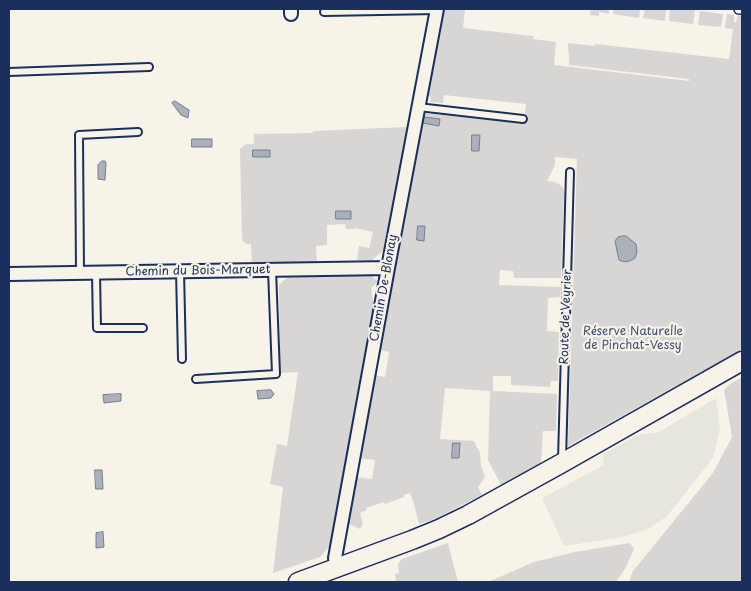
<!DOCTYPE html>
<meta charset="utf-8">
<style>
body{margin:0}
#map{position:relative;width:751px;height:591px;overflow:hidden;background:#f7f3e8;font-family:"Playpen Sans",sans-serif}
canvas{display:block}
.frame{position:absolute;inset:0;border:10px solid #1b2f5e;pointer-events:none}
</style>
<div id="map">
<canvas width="751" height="591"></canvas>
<div class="frame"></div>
</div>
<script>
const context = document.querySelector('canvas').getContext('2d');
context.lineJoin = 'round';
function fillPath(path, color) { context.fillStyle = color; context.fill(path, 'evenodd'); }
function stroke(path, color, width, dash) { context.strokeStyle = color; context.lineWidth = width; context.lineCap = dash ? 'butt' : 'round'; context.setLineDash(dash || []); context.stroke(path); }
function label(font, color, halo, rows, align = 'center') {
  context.font = font + ' "Playpen Sans",sans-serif'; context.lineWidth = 4.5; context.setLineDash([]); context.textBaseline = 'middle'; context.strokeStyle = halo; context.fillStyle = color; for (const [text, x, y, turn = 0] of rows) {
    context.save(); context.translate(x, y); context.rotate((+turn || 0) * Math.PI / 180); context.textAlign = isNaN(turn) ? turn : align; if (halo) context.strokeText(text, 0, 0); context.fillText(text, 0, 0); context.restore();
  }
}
fillPath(new Path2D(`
 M716 398 720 429 713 458 667 516 650 528 623 537 564 546 542 498 604 465 603 454 638 435 659 432Z`), '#e6e5de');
fillPath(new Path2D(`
 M441 9H465L463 28 533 36V39L556 42 554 65 689 81V79L569 65C570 57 568 51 568 43L595 46V44L729 59 733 29 725 28 727 14 734 15V22L736 23 738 15 742 16V349L568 446 577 159 555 157V165L547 181C555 182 560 182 564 190L561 278H514L513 271 500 270 499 285 561 287 560 297 548 298 547 331 559 332 558 381H551L550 387 511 385V376H493V391L557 394 556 431H543L541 463 501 485 488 460 490 391 445 388 440 439 474 441 480 453 481 466 485 477 478 487 482 495 432 520 419 524 414 504 410 493 404 495V497L385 504 384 502 366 508 367 510 360 513 363 524 360 529 347 523 356 477 372 479 375 460 359 458 374 375 385 377 389 352 379 350 422 113 524 123 526 104 444 95 443 103 430 102 431 97 426 96Z
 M591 9H609V14L599 12V16L590 15Z
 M614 9H640L639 18 613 14Z
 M645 9H666L665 21 643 18Z
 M670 9 695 10 693 24 669 21Z
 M700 11 723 14 721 27 698 25Z
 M407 127 384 250 372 260H357L359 246 369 248 373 232 354 228V229H346L345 224 327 225V245L316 246 317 262H252L251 244H246L242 240 240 149 246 144H254V134L312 133 313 131Z
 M370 274 378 282 371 288 374 306 372 317 331 545 320 557 273 573 283 487 270 484 277 444 287 446 298 372 280 373 279 285 290 275Z
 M742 377V582H629L633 571 713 473 732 437 724 390 730 384Z
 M448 543 458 582H396L395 574 399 573 398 564 402 559Z
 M630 543 634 549 625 569 616 582H488L534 562 575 552Z`), '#d7d6d4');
const water = new Path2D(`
 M175 101 189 110 188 118 181 115 172 103Z
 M424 117 440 119 439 126 423 123Z
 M472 135H480L479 151H472Z
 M192 139H212V147H192Z
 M253 150H270V157H253Z
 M102 161H105L106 163 105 180 98 179V165Z
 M336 211H351V219H336Z
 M418 226H425L424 241 417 240Z
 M626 236 636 244 637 252 635 258C629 262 625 263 619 260L615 241 618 237Z
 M271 390 274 394 271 398 258 399 257 391Z
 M121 394V401L104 403 103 395Z
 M453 443H460L459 458H452Z
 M95 470H102L103 489H96Z
 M103 532 104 547 96 548V533Z`);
fillPath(water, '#acb0b9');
stroke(water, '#727c95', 1);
const service = new Path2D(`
 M324 12 437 10
 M9 72 149 67
 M418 107 523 119
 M180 271 182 359
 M80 273 79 135 138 132
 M96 273 97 328H143
 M196 379 276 374 272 270
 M562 459 570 172`);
const pedestrian = new Path2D(`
 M739 9H742`);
const minor = new Path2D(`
 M291 14V9
 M9 274 388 268
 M338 567 335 558 388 268 437 9`);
const secondary = new Path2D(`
 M298 582 412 540 439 529 468 515 562 463 742 361`);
stroke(service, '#1b2f5e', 10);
stroke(pedestrian, '#1b2f5e', 12);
stroke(minor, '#1b2f5e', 16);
stroke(secondary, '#1b2f5e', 21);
stroke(service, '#f7f3e8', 6);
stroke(pedestrian, '#f7f3e8', 9);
stroke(minor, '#f7f3e8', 12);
stroke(secondary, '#f7f3e8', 18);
label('12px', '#1b2f5e', '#f7f3e8', [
 ["Chemin du Bois-Marquet",198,271,-1],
 ["Chemin De-Blonay",384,288,-80],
 ["Route de Veyrier",566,317,-88]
]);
label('12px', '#415076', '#f7f3e8', [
 ["Réserve Naturelle",633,332],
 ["de Pinchat-Vessy",633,346]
]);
</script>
